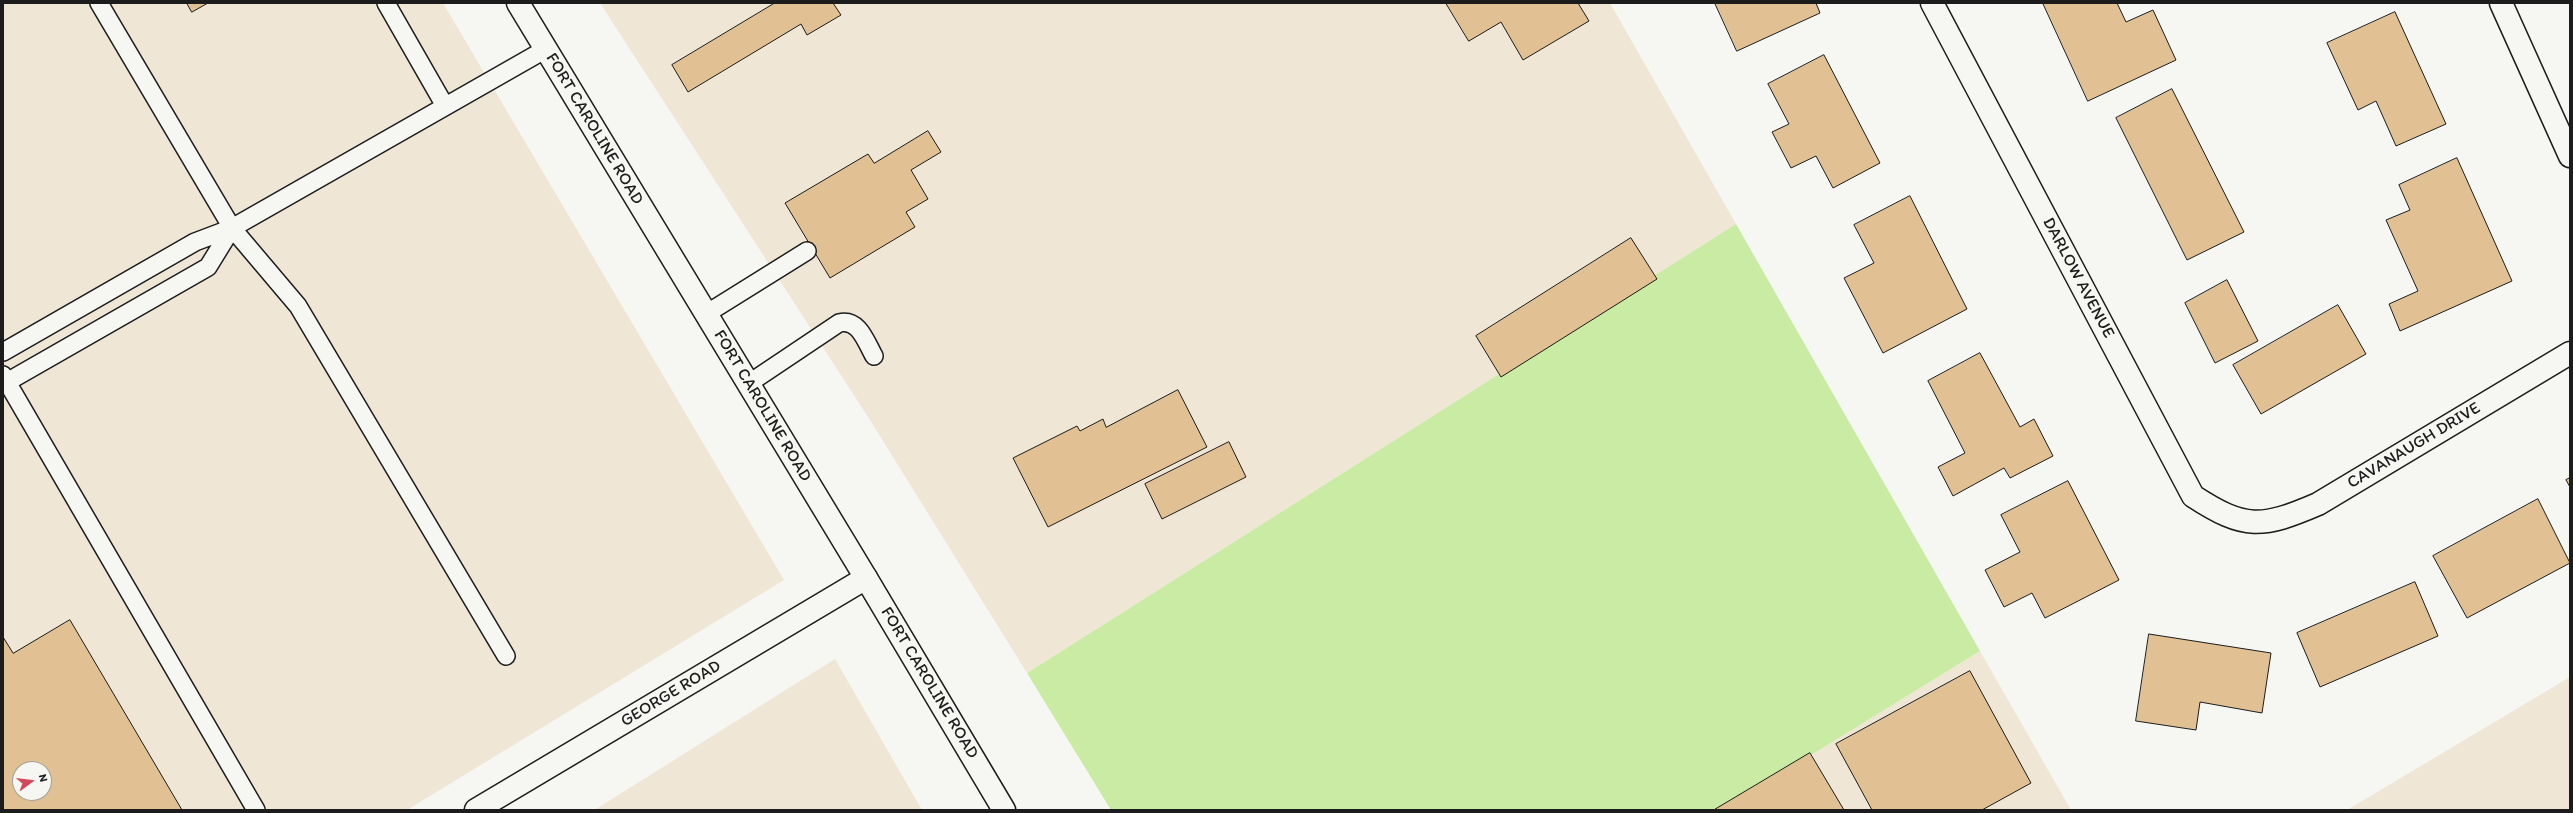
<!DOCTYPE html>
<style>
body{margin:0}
#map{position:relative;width:2573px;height:813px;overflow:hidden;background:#f6f6f2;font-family:Itim,sans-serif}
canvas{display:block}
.frame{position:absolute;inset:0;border:4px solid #1c1c1c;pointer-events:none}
.north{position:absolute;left:12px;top:761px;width:40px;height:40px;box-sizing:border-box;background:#f6f6f2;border:1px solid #9f9f9c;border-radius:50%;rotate:75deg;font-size:11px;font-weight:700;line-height:16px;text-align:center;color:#1c1c1c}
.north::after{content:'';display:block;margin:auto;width:14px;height:18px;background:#d1495b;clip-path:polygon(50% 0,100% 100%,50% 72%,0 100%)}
</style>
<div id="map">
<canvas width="2573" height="813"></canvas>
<div class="frame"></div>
<div class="north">N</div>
</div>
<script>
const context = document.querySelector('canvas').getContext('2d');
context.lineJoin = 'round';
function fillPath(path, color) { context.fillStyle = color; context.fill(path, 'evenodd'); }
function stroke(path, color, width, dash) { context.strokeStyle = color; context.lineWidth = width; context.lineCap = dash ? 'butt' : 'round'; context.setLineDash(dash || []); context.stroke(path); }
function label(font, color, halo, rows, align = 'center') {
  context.font = font + ' Itim,sans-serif'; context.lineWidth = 3; context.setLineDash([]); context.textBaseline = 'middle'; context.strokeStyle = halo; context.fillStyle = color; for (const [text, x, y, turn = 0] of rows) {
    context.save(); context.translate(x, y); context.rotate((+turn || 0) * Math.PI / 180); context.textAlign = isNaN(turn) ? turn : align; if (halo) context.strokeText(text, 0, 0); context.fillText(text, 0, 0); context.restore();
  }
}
fillPath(new Path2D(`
 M3 3H443L784 580 407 810H3ZM20 769H44V793H20Z
 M600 3H1610L1736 224 1027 673 870 420Z
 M1980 651 2071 810H1722Z
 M835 659 922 810H594L596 809Z
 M2570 677V810H2347Z`), '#f0e6d6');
fillPath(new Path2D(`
 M1736 224 1980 651 1722 810H1111L1027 673Z`), '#caeba4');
const building = new Path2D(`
 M187 3H208L192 12Z
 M775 3H833L841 15 807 35 801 24 688 92 672 65Z
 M1446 3H1578L1589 21 1523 60 1501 22 1469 41Z
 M1715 3H1816L1820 13 1737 51Z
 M2043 3H2117L2126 22 2153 10 2176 60 2088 101Z
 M2395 12 2446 124 2396 146 2376 101 2358 110 2327 43Z
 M1824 55 1880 163 1833 188 1816 156 1791 168 1772 132 1789 124 1768 84Z
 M2172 89 2244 232 2187 260 2116 118Z
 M928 131 941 152 911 170 928 199 906 212 915 227 830 278 785 203 868 154 874 163Z
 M2457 158 2512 281 2400 331 2389 304 2418 291 2386 220 2410 210 2399 185Z
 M1910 196 1967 309 1883 353 1844 278 1874 263 1854 225Z
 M1631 238 1657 279 1501 377 1476 336Z
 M2227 280 2258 341 2215 363 2185 303Z
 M2338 305 2366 354 2261 414 2233 365Z
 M1980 353 2020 427 2034 419 2053 456 2010 478 2004 468 1953 496 1938 467 1965 453 1928 381Z
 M1178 390 1207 447 1048 527 1013 458 1077 426 1080 431 1103 419 1106 427Z
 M1229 442 1246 477 1162 519 1145 484Z
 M2570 478V487L2566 480Z
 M2068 481 2119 580 2045 618 2032 593 2004 607 1985 570 2020 552 2001 515Z
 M2538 499 2570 563 2467 618 2433 556Z
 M2415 582 2438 636 2320 687 2297 633Z
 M70 620 182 810H3V637L13 653ZM20 769H44V793H20Z
 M2149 634 2271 653 2262 713 2200 702 2196 730 2136 721Z
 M1970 671 2031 783 1982 810H1872L1836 744Z
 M1810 753 1844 810H1714Z`);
fillPath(building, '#e1c194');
stroke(building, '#1c1c1c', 1);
const service = new Path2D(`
 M99 3 232 228 298 306 506 656
 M386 3 445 106
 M706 314 807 251
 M3 352 195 242 232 228 546 49
 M3 375 256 810
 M7 382 208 267 232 228
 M748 384 839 323C859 318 866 342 874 356`);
const minor = new Path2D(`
 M1932 3 2193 496C2245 530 2262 528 2318 504L2570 353
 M2501 3 2570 156
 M476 810 866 578`);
const tertiary = new Path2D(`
 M518 3 866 578 1004 810`);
stroke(service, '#1c1c1c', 20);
stroke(minor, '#1c1c1c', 25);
stroke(tertiary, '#1c1c1c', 25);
stroke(service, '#f6f6f2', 17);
stroke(minor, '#f6f6f2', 22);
stroke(tertiary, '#f6f6f2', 22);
label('17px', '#1c1c1c', '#f6f6f2', [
 ["FORT CAROLINE ROAD",594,129,59],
 ["DARLOW AVENUE",2078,278,62],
 ["FORT CAROLINE ROAD",762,406,59],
 ["CAVANAUGH DRIVE",2414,446,-31],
 ["FORT CAROLINE ROAD",929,683,59],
 ["GEORGE ROAD",671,694,-31]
]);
</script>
